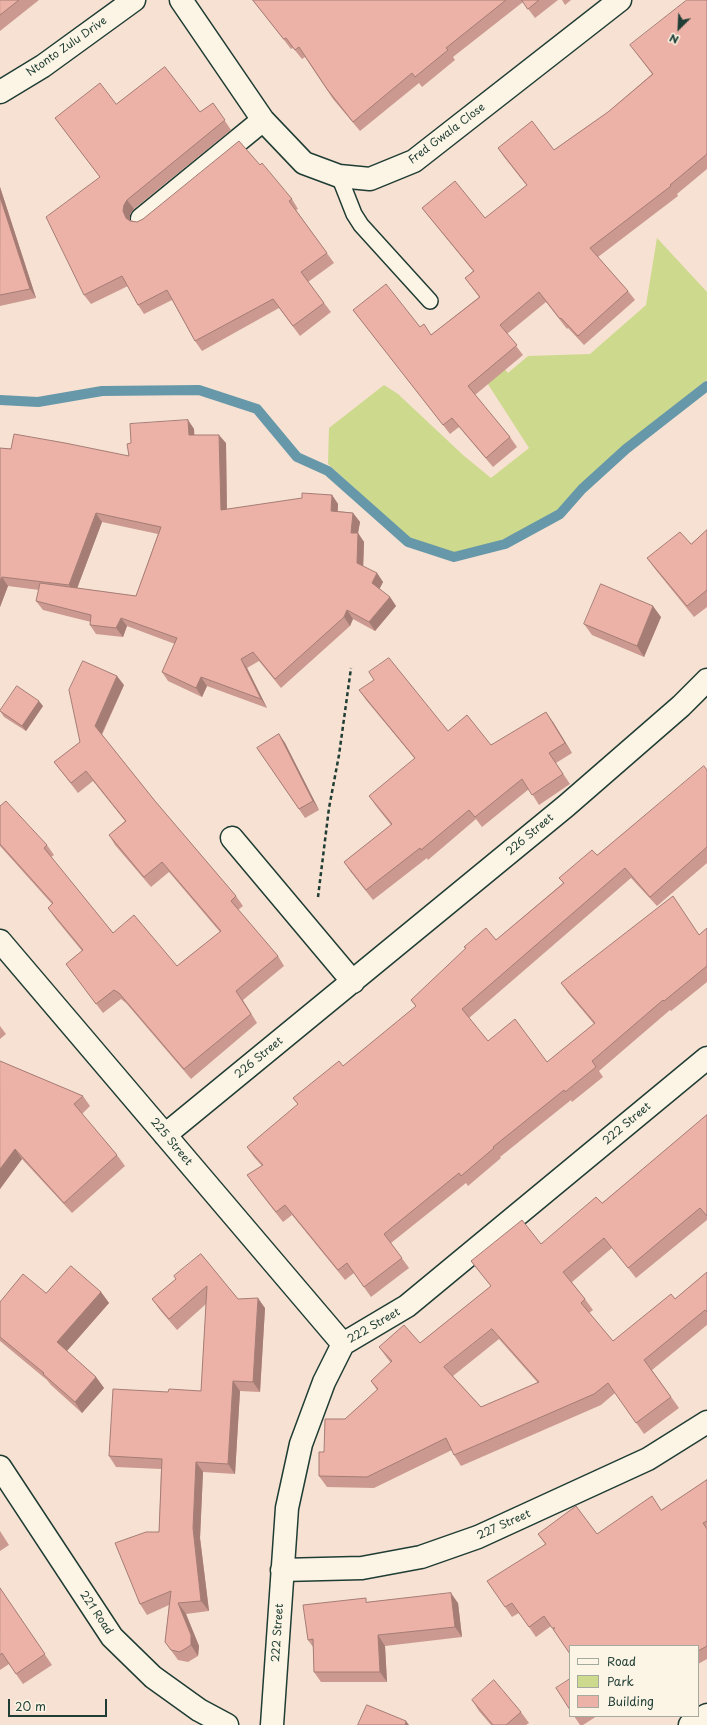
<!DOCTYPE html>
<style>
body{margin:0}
#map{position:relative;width:707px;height:1725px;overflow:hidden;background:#f7e1d2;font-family:"Playpen Sans",sans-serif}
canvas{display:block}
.legend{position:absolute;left:569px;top:1645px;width:130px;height:72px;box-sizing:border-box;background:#fcf5e5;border:1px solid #a4ab9e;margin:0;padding:5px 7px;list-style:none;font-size:12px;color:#1f3d34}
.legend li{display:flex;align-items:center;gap:8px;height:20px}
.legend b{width:20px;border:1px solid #a4ab9e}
.north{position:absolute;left:659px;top:8px;width:40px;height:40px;-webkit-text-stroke:3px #fcf5e5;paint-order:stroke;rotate:204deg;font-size:11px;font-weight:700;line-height:16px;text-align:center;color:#1f3d34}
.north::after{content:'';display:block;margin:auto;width:14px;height:18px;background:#1f3d34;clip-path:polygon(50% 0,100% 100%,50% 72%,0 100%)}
.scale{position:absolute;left:8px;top:1699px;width:99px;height:18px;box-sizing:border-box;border:2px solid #1f3d34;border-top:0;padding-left:5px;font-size:12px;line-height:14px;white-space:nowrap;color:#1f3d34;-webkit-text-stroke:3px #fcf5e5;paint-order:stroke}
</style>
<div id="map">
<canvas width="707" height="1725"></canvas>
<ul class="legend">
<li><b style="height:5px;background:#fcf5e5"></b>Road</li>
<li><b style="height:11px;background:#cdd98d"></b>Park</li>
<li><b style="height:11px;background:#ecb2a7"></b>Building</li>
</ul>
<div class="north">N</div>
<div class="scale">20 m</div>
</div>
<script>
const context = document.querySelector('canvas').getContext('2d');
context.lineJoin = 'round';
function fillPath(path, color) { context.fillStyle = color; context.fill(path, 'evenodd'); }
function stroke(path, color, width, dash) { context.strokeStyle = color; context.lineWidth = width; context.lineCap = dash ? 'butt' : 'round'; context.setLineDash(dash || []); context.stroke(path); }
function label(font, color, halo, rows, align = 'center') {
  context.font = font + ' "Playpen Sans",sans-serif'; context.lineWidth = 4; context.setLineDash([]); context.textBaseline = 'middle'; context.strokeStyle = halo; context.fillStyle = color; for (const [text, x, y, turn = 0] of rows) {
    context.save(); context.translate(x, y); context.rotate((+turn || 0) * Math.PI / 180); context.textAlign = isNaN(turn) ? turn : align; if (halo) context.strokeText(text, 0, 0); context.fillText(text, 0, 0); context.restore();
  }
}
fillPath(new Path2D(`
 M657 238 707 292V380L628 442 571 501 534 528 458 556 416 544 328 464 329 428 384 385 398 394 463 455 491 478 529 448 457 336 462 318 508 373 528 356 590 354 646 305Z`), '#cdd98d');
stroke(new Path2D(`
 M0 400 38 402 102 391 199 390 257 409 297 457 328 471 408 542 454 557 505 544 560 514 582 489 626 449 707 386`), '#6698a9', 10);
const service = new Path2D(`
 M339 176 354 214 361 225 430 301`);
const minor = new Path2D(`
 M181 0 263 120 304 163 339 176 370 179 414 161 620 0
 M0 92 43 66 134 0
 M142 219 263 120
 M232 838 353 982
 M0 941 343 1344
 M165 1135 566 806 681 706 707 680
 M0 1467 112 1637 153 1677 199 1710 227 1725
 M282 1570 362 1568 421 1557 478 1537 648 1459 707 1422
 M272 1725 287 1508 301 1444 324 1382 343 1344 407 1306 707 1058
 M690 1725 707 1715`);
stroke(service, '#1f3d34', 18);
stroke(minor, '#1f3d34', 25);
stroke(new Path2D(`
 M318 897 329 808 339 755 351 668`), '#1f3d34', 2.5, [4, 3]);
stroke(service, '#fcf5e5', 15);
stroke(minor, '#fcf5e5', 22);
fillPath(new Path2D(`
 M0 0H39L0 31Z
 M253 0H558L535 18 523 2 453 57 455 60 422 87 419 83 360 131 333 99 305 57 302 59 293 48 291 49Z
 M562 0H571L565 5Z
 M707 0V169L677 194 678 196 598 257 628 291 635 300 584 345 568 328 567 329 546 302 507 334 523 355 475 395 510 437 517 447 493 467 459 427 450 434 360 319 353 310 420 327 431 335 479 297 465 278 473 271 429 217 422 208 485 218 527 186 504 157 498 148 554 150 608 112 652 74 630 45Z
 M213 103 231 130 134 209 130 214V220L137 222 260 165 292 199 298 209 296 210 334 263 308 282 331 312 300 336 279 308 202 351 195 341 172 300 144 314 138 305 128 286 91 304 84 295 100 177 55 118 116 104 200 112Z
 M0 187 36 298 0 306Z
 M188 420 194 429V435L226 443 227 509 332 495 338 504V511L353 513 360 522 358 533 364 542 363 567 377 573 383 582 379 589 390 597 396 606 375 631 353 619 350 626 281 688 259 661 247 668 267 708 207 686 202 697 168 681 162 672 175 644 127 626 123 637 96 634 90 625 91 622 43 610 36 601 39 590 8 586 0 607V448L129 456 131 443ZM102 522 158 534 136 596 77 588Z
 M707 530V607L694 617 655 569 647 558 691 544Z
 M661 617 644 657 592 635 584 624Z
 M124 685 102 735 155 801 236 896 243 906 238 910 278 956 284 966 243 1000 257 1023 191 1079 126 1003 121 999 103 1013 66 964 82 951 55 918 48 908 52 904 0 846V806L47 845 54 855 51 857 113 933 177 966 220 932 169 872 151 887 115 845 109 835 125 821 93 781 78 793 54 762 80 742Z
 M359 690 448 731 491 745 553 722 572 753 556 763 570 784 539 805 529 789 482 827 476 819 428 860 427 858 373 900 350 871 344 862 391 825 376 806 369 796 415 759 366 700Z
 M43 706 26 731 4 717 0 711Z
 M279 734 285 743 319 810 305 818 257 748Z
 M707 770V863L657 906 631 878 469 1018 488 1041 547 1062 594 1024 568 993 561 983 699 935 707 928V982L671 1011 670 1010 599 1071 603 1077 572 1102 571 1100 500 1157 501 1158 468 1186 466 1183 391 1243 409 1268 371 1297 354 1273 345 1280 292 1215 283 1222 254 1185 247 1175 262 1166 254 1157 247 1147 298 1105 293 1098 343 1066 416 1007 411 1000 496 940 563 883 559 878 597 855Z
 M0 1026 6 1034 0 1039Z
 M0 1061 83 1096 90 1106 82 1114 117 1155 125 1166 72 1213 22 1159 0 1189Z
 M707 1115V1220L636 1278 612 1248 572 1282 585 1299 593 1310 589 1313 613 1341 675 1299 707 1272V1325L652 1370 679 1408 644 1434 615 1393 601 1405 461 1466 454 1455 452 1450 374 1488 327 1487 319 1476 324 1452 345 1419 377 1390 371 1381 391 1363 387 1358 379 1347 420 1343 491 1286 471 1261 541 1244 602 1203ZM499 1339 538 1383 481 1407 453 1376Z
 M201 1254 238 1299 265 1308 260 1392 240 1391 235 1474 203 1472 200 1538 209 1611 186 1614 199 1646 198 1656 188 1662 178 1660 165 1642 169 1605 147 1615 140 1604 159 1532 161 1469 116 1467 109 1456 168 1392 201 1391 206 1304 177 1330 160 1310 152 1299 176 1279Z
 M101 1292 109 1303 67 1351 96 1377 104 1388 82 1413 51 1385 47 1380 0 1341V1302L46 1293Z
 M707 1480V1659L698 1664V1646L570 1654 551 1626 536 1637 519 1613 512 1617 505 1607 545 1544 538 1534H597L661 1510Z
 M0 1531 9 1545 0 1551Z
 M0 1588 52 1665 23 1684 9 1664 0 1670Z
 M369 1602 458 1603 462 1637 385 1646 387 1682H321L314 1672 313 1647 308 1640Z
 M472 1700 521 1712 529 1723 526 1725H491L479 1711Z
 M574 1716H597L583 1725H580Z`), '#cb9990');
fillPath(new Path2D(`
 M0 187 36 298 30 289 0 197Z
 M127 200 134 209 130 214V221L126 218 123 211 124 205Z
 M188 420 194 429 195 444 189 435Z
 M219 435 226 443 227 519 221 510Z
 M332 495 338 504 337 519 331 511Z
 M96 513 102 522 75 594 69 585Z
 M353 513 360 522 358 533 364 542 363 572 357 563 351 533Z
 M377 573 383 582 378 592 372 583Z
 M2 577 8 586 0 607V581Z
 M390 597 396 606 375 631 369 622Z
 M653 606 661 617 644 657 637 646Z
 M347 610 353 619 350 626 344 617Z
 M121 618 127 626 123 637 116 628Z
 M241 659 247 668 267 708 261 699Z
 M117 676 124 685 101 735 95 726Z
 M201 677 207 686 202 697 196 688Z
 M39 701 43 706 26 731 22 726Z
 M546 712 553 722 572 753 565 743Z
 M279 734 285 743 319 810 313 801Z
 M15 1149 22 1159 0 1189V1169Z
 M101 1292 109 1303 65 1353 57 1342Z
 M258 1298 265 1308 260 1392 253 1382Z
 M96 1377 104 1388 82 1413 75 1402Z
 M233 1381 240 1391 235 1474 228 1464Z
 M196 1462 203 1472 200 1538 209 1611 201 1601 193 1528Z
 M451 1593 458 1603 462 1637 455 1627Z
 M178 1603 186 1614 199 1646 198 1656 191 1645Z
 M378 1635 385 1646 387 1682 380 1672Z
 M406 1721 409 1725H405Z`), '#a57d75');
const building = new Path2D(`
 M0 0H19L0 15Z
 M253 0H506L446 48 448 50 415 77 412 73 353 122 327 89 299 47 295 50 286 38 284 39Z
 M522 0H539L528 9Z
 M687 0H707V154L670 185 671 186 590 248 628 291 578 336 561 318 560 319 539 292 500 325 517 345 468 386 510 437 486 458 452 418 443 425 353 310 386 284 420 327 424 324 431 335 480 297 465 278 474 271 422 208 455 181 485 218 527 185 498 148 532 121 554 150 608 112 653 74 630 45Z
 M165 67 200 112 213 103 225 120 127 200 124 205 123 211 126 218 130 221 137 222 143 219 239 141 260 165 262 163 292 199 289 201 327 253 301 272 324 303 293 326 273 299 195 341 167 290 138 305 122 276 84 295 46 217 100 177 55 118 100 83 116 104Z
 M0 197 30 289 0 295Z
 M188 420 189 435H219L221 510 302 498V493L332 495 331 511 353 513 351 533H358L357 563 377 573 372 583 390 597 369 622 347 610 344 617 275 679 253 652 241 659 261 699 201 677 196 688 162 672 177 638 121 618 116 628 90 625 91 615 36 601 40 583 136 596 161 527 96 513 69 585 2 577 0 581V448L11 449 14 434 65 443 129 456 127 444 131 443 130 424Z
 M707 530V590L687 606 647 558 680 532 691 544Z
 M601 584 653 606 637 646 584 624Z
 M389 658 448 731 467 715 491 745 546 712 565 743 549 753 563 774 532 795 522 779 475 817 469 810 421 850 420 848 366 890 344 862 392 824 369 796 415 758 359 690 374 680 369 672Z
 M83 661 117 676 95 726 155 801 236 896 231 901 278 956 236 991 251 1014 184 1069 119 993 114 990 96 1004 66 964 83 950 48 908 53 903 0 844V806L6 801 47 845 44 848 113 933 134 915 177 966 221 931 162 862 144 877 109 835 126 821 86 771 71 783 54 762 80 742 69 690Z
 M17 686 39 701 22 726 0 711Z
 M279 734 313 801 299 809 257 748Z
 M704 766 707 770V847L650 897 625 868 462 1009 488 1041 515 1019 547 1062 595 1023 561 983 673 896 699 935 707 928V966L664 1001 663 1000 592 1061 596 1067 565 1092 564 1090 493 1147 494 1148 461 1176 459 1173 384 1234 402 1258 364 1287 347 1263 338 1270 285 1205 276 1212 247 1175 263 1165 247 1147 298 1104 293 1098 339 1061 343 1066 416 1006 411 1000 466 948 464 947 486 928 496 940 564 883 559 878 592 850 597 855Z
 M0 1061 83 1096 74 1104 117 1155 64 1203 15 1149 0 1169Z
 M707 1115V1216L700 1208 628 1268 604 1238 563 1272 585 1299 581 1303 613 1341 671 1294 675 1299 707 1272V1312L705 1310 644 1360 671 1397 636 1423 608 1383 594 1394 454 1455 446 1438 367 1477 319 1476V1452H324L325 1419H345L378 1389 371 1381 392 1361 379 1347 404 1325 420 1343 491 1286 471 1261 522 1220 541 1244 596 1197 602 1203ZM492 1329 539 1382 481 1407 444 1367Z
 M201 1254 238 1299 258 1298 253 1382 233 1381 228 1464 196 1462 193 1528 201 1601 178 1603 191 1635V1645L180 1652 171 1650 165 1642 171 1591 140 1604 115 1543 146 1532H159L162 1459 109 1456 113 1389 168 1392 169 1389 201 1391 207 1286 169 1319 152 1299 176 1279 174 1276Z
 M71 1266 101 1292 57 1342 96 1377 75 1402 43 1374 44 1373 0 1337V1302L23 1274 46 1293Z
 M707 1480V1521L703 1523 707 1529V1646L698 1651V1646H570V1654L553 1629 555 1628H552L544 1616 529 1627 512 1603 505 1607 487 1581 546 1544 538 1534 576 1506 597 1534 652 1496 661 1510Z
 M0 1588 45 1654 16 1674 2 1653 0 1655Z
 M451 1593 455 1627 378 1635 380 1672H314L313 1639 308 1640 303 1605 366 1598V1602Z
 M570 1679V1710L556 1688Z
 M494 1680 521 1712 506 1725H493L472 1700Z
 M367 1705 406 1721 405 1725H358Z`);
fillPath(building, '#ecb2a7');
stroke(building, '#a57d75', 1);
label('11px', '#1f3d34', '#fcf5e5', [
 ["Ntonto Zulu Drive",67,47,-35],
 ["Fred Gwala Close",447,134,-37],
 ["226 Street",530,835,-40],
 ["226 Street",259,1058,-39],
 ["222 Street",627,1124,-40],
 ["225 Street",171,1142,50],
 ["222 Street",374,1326,-30],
 ["227 Street",504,1525,-24],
 ["221 Road",96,1613,56],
 ["222 Street",278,1633,-86]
]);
</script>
